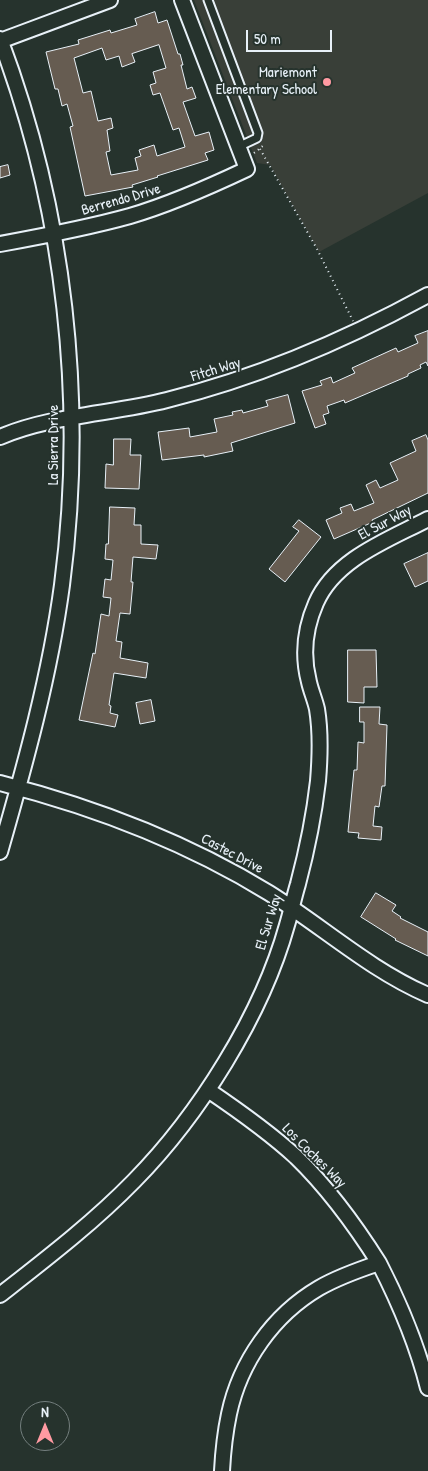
<!DOCTYPE html>
<style>
body{margin:0}
#map{position:relative;width:428px;height:1471px;overflow:hidden;background:#26332d;font-family:"Patrick Hand",sans-serif}
canvas{display:block}
.north{position:absolute;left:20px;top:1401px;width:50px;height:50px;box-sizing:border-box;background:#26332d;border:1px solid #747f7e;border-radius:50%;rotate:0deg;font-size:14px;font-weight:700;line-height:20px;text-align:center;color:#e8f1f8}
.north::after{content:'';display:block;margin:auto;width:18px;height:22px;background:#ff9aa2;clip-path:polygon(50% 0,100% 100%,50% 72%,0 100%)}
.scale{position:absolute;left:246px;top:30px;width:86px;height:22px;box-sizing:border-box;border:2px solid #e8f1f8;border-top:0;padding-left:6px;font-size:15px;line-height:18px;white-space:nowrap;color:#e8f1f8;-webkit-text-stroke:4px #26332d;paint-order:stroke}
</style>
<div id="map">
<canvas width="428" height="1471"></canvas>
<div class="north">N</div>
<div class="scale">50 m</div>
</div>
<script>
const context = document.querySelector('canvas').getContext('2d');
context.lineJoin = 'round';
function fillPath(path, color) { context.fillStyle = color; context.fill(path, 'evenodd'); }
function stroke(path, color, width, dash) { context.strokeStyle = color; context.lineWidth = width; context.lineCap = dash ? 'butt' : 'round'; context.setLineDash(dash || []); context.stroke(path); }
function label(font, color, halo, rows, align = 'center') {
  context.font = font + ' "Patrick Hand",sans-serif'; context.lineWidth = 4; context.setLineDash([]); context.textBaseline = 'middle'; context.strokeStyle = halo; context.fillStyle = color; for (const [text, x, y, turn = 0] of rows) {
    context.save(); context.translate(x, y); context.rotate((+turn || 0) * Math.PI / 180); context.textAlign = isNaN(turn) ? turn : align; if (halo) context.strokeText(text, 0, 0); context.fillText(text, 0, 0); context.restore();
  }
}
fillPath(new Path2D(`
 M194 0H428V193L319 252 270 165 257 163Z`), '#393f38');
const building = new Path2D(`
 M155 12 158 23 167 20 178 54H180L183 65H181L187 89 192 87 196 98 183 102 195 136 209 132 214 150 205 153 208 160 157 176 158 177 132 185 133 187 85 196 70 127 73 126 67 104 62 106 58 89H55L46 52 79 44 78 40 110 30 111 33 137 25 135 19ZM159 45 166 68 153 72 156 83 150 85 153 95 160 93 173 130 179 128 185 147 157 156 154 145 139 150 141 156 135 158 138 170 111 175 106 152 110 151 107 130 113 128 111 118 98 121 91 91 83 93 74 58 102 48 106 60 119 56 122 67 135 62 132 54Z
 M8 165 10 175 0 178V167Z
 M428 331V366L426 362 420 365 421 368 408 374V376L345 403 344 400 327 406 329 413 323 415 326 424 315 428 302 391 322 385 320 381 331 377 333 383 355 373 352 368 396 348 398 352 418 343 415 336Z
 M288 395 295 423 231 443 233 451 204 457V455L162 460 158 432 189 428 190 437 217 432 214 419 233 415 232 412 242 410 243 413 268 406 266 401Z
 M426 435 428 440V493L372 520 373 522 334 539 326 520 342 513 340 508 351 504 354 511 374 503 366 485 376 480 380 488 398 480 390 463 416 451 412 441Z
 M114 439H131L130 455H141L139 489 105 488 106 464 113 465Z
 M110 507 135 508 134 525H141V544L158 545 156 559 133 557 131 582H133L130 614 120 613 116 641 122 642 120 658 148 663 146 678 114 673 109 705 111 706 110 713 118 715 115 727 79 720 93 653 95 654 101 614 109 616 111 598 103 597 105 579 111 580 113 560 105 559 106 544H108Z
 M299 520 321 537 285 582 269 569 299 531 293 527Z
 M428 553V581L415 587 404 564Z
 M348 650H376L377 687H364V703L348 702Z
 M151 700 155 721 140 724 136 703Z
 M360 707H380L379 724 387 725 385 786H382L379 807 375 806 373 826 382 827 381 840 358 838 359 833 348 832 354 770H357L358 742 364 743V722H360Z
 M376 893 396 905 392 911 401 917 400 918 428 932V956L395 940 396 939 361 917Z`);
fillPath(building, '#665c51');
stroke(building, '#e8f1f8', 1);
const service = new Path2D(`
 M208 0 258 133 257 138 238 147`);
const minor = new Path2D(`
 M0 39C65 212 86 401 62 585 50 675 25 765 0 852
 M0 41 110 0
 M0 244C44 236 87 228 130 216 171 204 209 187 247 169L182 0
 M0 437C51 415 113 414 167 400 260 377 344 341 428 295
 M0 783C94 807 186 842 269 893 322 926 370 970 428 995
 M208 1090C239 1111 269 1132 296 1157 329 1189 355 1225 379 1263
 M0 1295C46 1259 93 1223 134 1181 199 1115 262 1015 287 925 291 912 294 897 298 884 307 850 314 816 318 781 320 757 321 733 317 709 315 700 311 691 309 682 302 655 305 628 316 603 335 559 388 540 428 519
 M222 1471C223 1452 225 1433 229 1414 240 1362 273 1315 319 1288 338 1277 358 1270 379 1263 400 1304 417 1344 428 1388`);
stroke(service, '#e8f1f8', 11);
stroke(minor, '#e8f1f8', 18);
stroke(new Path2D(`
 M260 149 317 249 353 321
 M254 153 264 145`), '#e8f1f8', 2, [1, 4]);
stroke(service, '#26332d', 7);
stroke(minor, '#26332d', 14);
for (const [x, y, r, color] of [
 [327,82,5,"#ff9aa2"]
]) { const dot = new Path2D(); dot.arc(x, y, r, 0, 2 * Math.PI); context.fillStyle = color; context.fill(dot); stroke(dot, '#26332d', 2); }
label('15px', '#e8f1f8', '#26332d', [
 ["Mariemont",317,73],
 ["Elementary School",317,90]
], 'right');
label('15px', '#e8f1f8', '#26332d', [
 ["Berrendo Drive",121,200,-16],
 ["Fitch Way",216,370,-17],
 ["La Sierra Drive",54,445,-90],
 ["El Sur Way",385,523,-28],
 ["Castec Drive",232,854,28],
 ["El Sur Way",269,922,-73],
 ["Los Coches Way",314,1156,45]
]);
</script>
